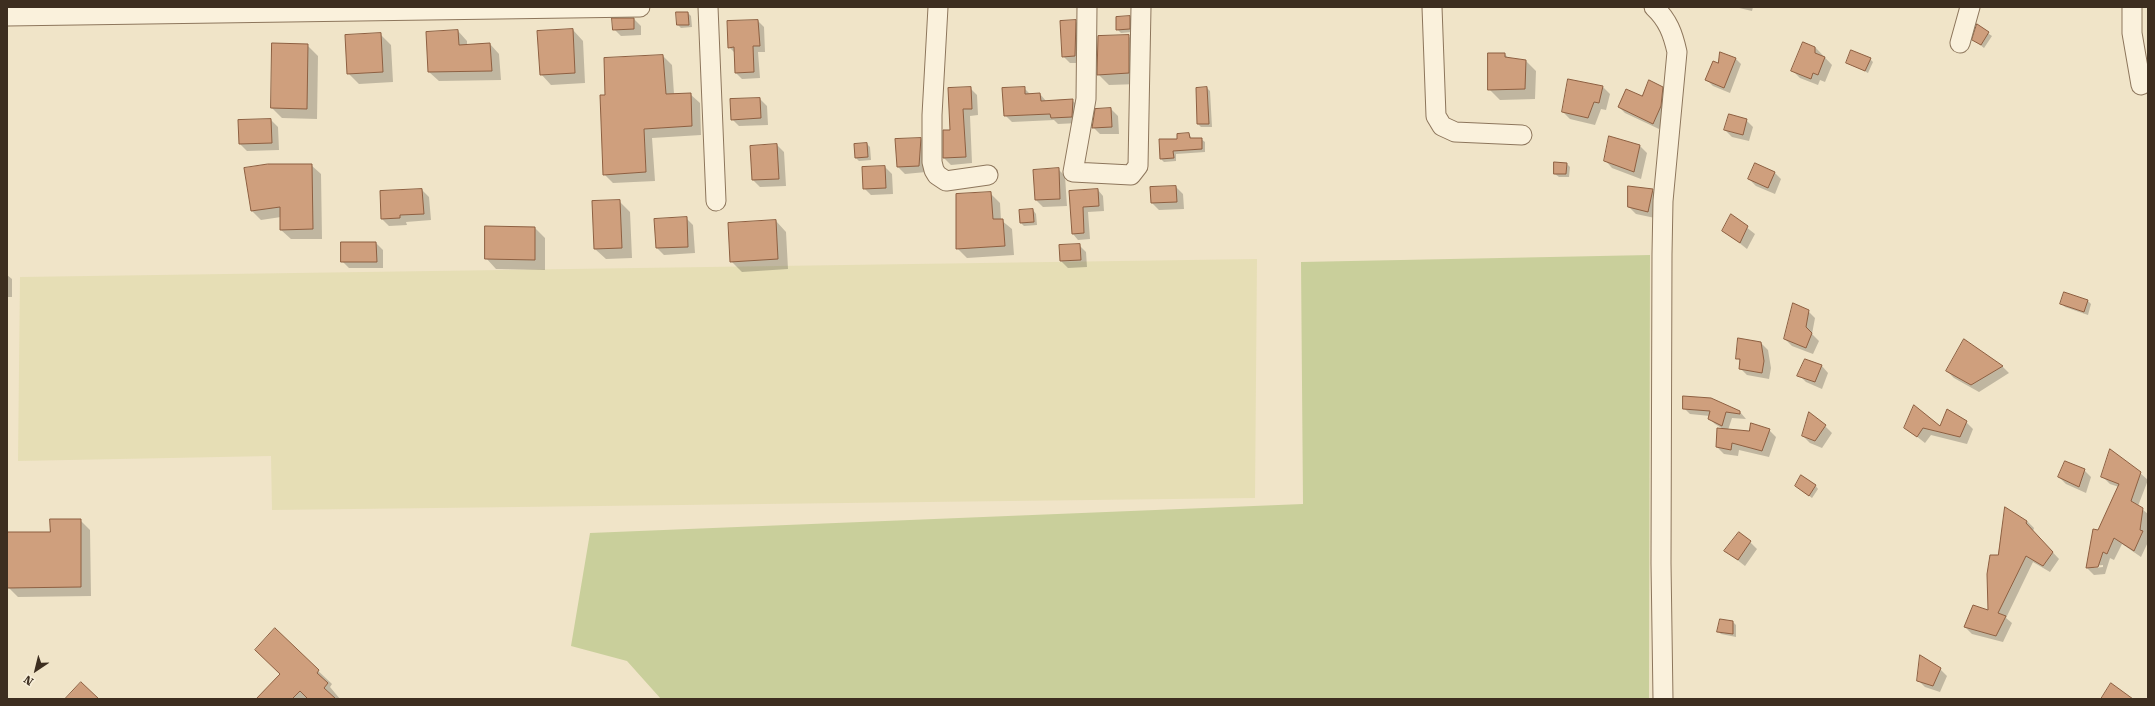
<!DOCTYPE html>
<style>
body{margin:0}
#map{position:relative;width:2155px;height:706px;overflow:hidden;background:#f0e4c8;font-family:"Roboto Serif",serif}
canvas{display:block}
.frame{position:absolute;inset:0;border:8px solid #3d2e20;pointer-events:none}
.north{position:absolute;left:16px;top:650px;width:40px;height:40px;-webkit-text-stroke:3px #f7eed8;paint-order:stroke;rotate:215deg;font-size:11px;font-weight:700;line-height:16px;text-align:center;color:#3d2e20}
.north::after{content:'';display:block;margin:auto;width:14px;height:18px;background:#3d2e20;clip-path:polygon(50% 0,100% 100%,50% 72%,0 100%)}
</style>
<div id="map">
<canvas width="2155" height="706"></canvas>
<div class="frame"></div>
<div class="north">N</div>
</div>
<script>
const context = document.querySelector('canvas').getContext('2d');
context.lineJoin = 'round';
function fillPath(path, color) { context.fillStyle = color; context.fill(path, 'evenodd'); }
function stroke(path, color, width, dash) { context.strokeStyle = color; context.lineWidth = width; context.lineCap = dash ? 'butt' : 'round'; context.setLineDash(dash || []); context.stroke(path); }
fillPath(new Path2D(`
 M1257 259 1255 498 272 510 271 456 18 461 20 277Z`), '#e6deb5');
fillPath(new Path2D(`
 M1650 255 1649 699H661L627 661 571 646 590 533 1303 504 1301 262Z`), '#c9cf9b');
fillPath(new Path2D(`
 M1735 7H1753L1752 11Z
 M688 13 691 16 692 27 681 28 678 25Z
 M1129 17 1133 20 1132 32 1121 33 1117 29Z
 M634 19 641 26V35L621 36 614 29Z
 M758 21 764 27 765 52H758L760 78 742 79 736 73 735 53 729 47Z
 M1075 21 1082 28V63H1070L1063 56Z
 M1977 26 1992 36 1984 48 1973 39Z
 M573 30 583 41 585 83 551 85 541 74Z
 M458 31 467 41V45L490 44 499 54 501 80 439 81 429 72Z
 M380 34 391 45 393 82 359 84 348 73Z
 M1128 36 1139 46V84L1109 85 1098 74Z
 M307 45 318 56 317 119 282 118 272 108Z
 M1815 47 1832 65 1825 82 1820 80 1818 85 1800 78 1793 71Z
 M1505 54 1508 58 1526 61 1536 71 1535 99 1500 100 1489 89Z
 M663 56 672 65 674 94H690L700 103 701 135 652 138 655 181 613 183 604 174Z
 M1735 58 1741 64 1730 93 1713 86 1707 80Z
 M1870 59 1873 62 1868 73 1847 62Z
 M1603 87 1610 94 1606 110 1601 109 1595 125 1570 119 1563 112Z
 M970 88 977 95 978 115 970 116 972 163 951 165 944 158 951 131Z
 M1024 88 1031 95 1040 94 1046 101 1072 100 1079 107 1078 123 1058 124 1054 120 1012 122 1005 115Z
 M1207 88 1210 91 1212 127H1201L1198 124Z
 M1662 88 1668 94 1667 112 1659 129 1625 113 1619 107Z
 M760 99 767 106 768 125 739 126 732 119Z
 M1111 109 1118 116 1119 134H1100L1093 127Z
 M271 120 278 127 279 150 247 151 240 144Z
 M1746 120 1753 127 1749 141 1732 137 1725 130Z
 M1189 134 1192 139H1201L1205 142V152L1176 154V161L1164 162 1161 159 1179 140Z
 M1610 137 1640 146 1647 153 1641 179 1612 168 1605 160Z
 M921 139 928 146 926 172 905 174 898 167Z
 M867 144 870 147 871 160 859 161 856 158Z
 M777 145 784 152 786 186 760 187 753 180Z
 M1555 163 1567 164 1570 167 1569 177H1559L1555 174Z
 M311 165 321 174 322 239H291L281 230V217L261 220 251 210Z
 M885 167 892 174 893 194 871 195 864 188Z
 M1058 169 1065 176 1067 206 1043 207 1036 200Z
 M1774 172 1781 179 1775 194 1756 186 1749 179Z
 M1176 187 1183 194 1184 209 1159 210 1152 203 1151 188Z
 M422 190 429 197 431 220 406 222 407 225 389 226 382 219Z
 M1098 190 1103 196 1104 211 1088 212 1090 239 1078 240 1073 234 1070 192Z
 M1652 190 1659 197 1655 218 1636 214 1629 207Z
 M990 193 1000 203 1001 220 1012 229 1014 255 967 258 957 248 956 222Z
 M619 201 630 212 632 258 606 259 595 249Z
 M1033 210 1036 214 1037 225 1024 226 1021 223Z
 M1732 216 1755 234 1747 249 1723 230Z
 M686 218 693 225 695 253 664 255 657 248 655 220Z
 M776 221 786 232 788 269 742 272 731 261Z
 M535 228 545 238V270L496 269 486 258Z
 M342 243H376L383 250V268H349L342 261Z
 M1079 245 1086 252 1087 267 1068 268 1061 261Z
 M7 275 12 279V297H7Z
 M2088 301 2091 304 2088 315 2065 307 2062 304Z
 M1808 311 1815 318 1812 334 1819 341 1813 354 1792 346 1785 339Z
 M1964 341 2003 367 2009 373 1979 392 1954 378 1947 371Z
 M1761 343 1768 350 1771 368 1769 379 1747 375 1740 368 1741 362 1737 358Z
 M1822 366 1828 373 1822 389 1806 382 1799 375Z
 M1684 408 1740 412 1746 419 1732 418 1728 430 1750 432 1769 430 1776 437 1769 457 1739 450 1738 456 1724 454 1717 447 1725 430 1715 424 1709 418 1710 416 1690 414Z
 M1966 422 1973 429 1967 444 1931 435 1925 443 1906 428 1940 427Z
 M1825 426 1832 433 1822 448 1810 443 1803 436Z
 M2084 470 2091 477 2086 493 2066 484 2059 477Z
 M2140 473 2148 480 2138 506 2148 514V542L2141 557 2122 544 2114 560 2110 558 2105 574 2094 575 2087 568 2093 530 2099 531 2119 487 2110 484 2103 477ZM2103 565V567L2094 568V566Z
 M1815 485 1818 489 1812 498 1800 489Z
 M80 520 90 530 91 596 18 597 8 587 7 534 51 533Z
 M2027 521 2034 528 2033 531 2059 559 2050 572 2033 562 2006 618 2012 623 2003 642 1972 634 1965 627 1989 611 1999 556Z
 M1750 542 1757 549 1745 566 1726 551Z
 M1733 622 1736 625V637L1721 634 1718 631Z
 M275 630 332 684 330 687 340 699H258L281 674Z
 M1940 669 1947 676 1940 692 1925 687 1918 680Z`), '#0003');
const building = new Path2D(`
 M676 12H688L689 25H677Z
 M1130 16V29L1116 30V17Z
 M612 18H634V29L613 30Z
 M758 20 760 46H753L754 72 735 73 734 47 728 48 727 21Z
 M1076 20 1075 56 1062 57 1060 21Z
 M1977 24 1989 32 1981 45 1972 40Z
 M573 29 575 73 540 75 537 31Z
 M458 30 459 45 490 43 492 71 428 72 426 32Z
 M381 33 383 72 347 74 345 35Z
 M1129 35V73L1097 75 1098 36Z
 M1803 42 1815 47V53L1825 57 1818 75 1813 73 1811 79 1791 71Z
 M272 43 308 44 307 109 271 108Z
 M1851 50 1871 58 1865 71 1846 63Z
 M1720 52 1736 58 1724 88 1705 80 1713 61 1718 63Z
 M1488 53H1505V57L1526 60 1525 89 1488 90Z
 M663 55 666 94 691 93 692 126 644 129 646 172 603 175 600 95H605L604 58Z
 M1568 79 1603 86 1599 103 1594 102 1588 118 1562 112Z
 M1649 80 1663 87 1661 106 1653 124 1618 107 1626 89 1642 96Z
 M971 87 972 109H963L966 157 943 158V130H950L948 88Z
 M1025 87V94L1040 93 1041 101 1073 99 1072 117 1051 118 1050 114 1004 116 1002 88Z
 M1207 87 1209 124H1197L1196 88Z
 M760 98 761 118 731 120 730 99Z
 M1111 108 1112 127 1092 128 1095 109Z
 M1729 114 1747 119 1743 135 1724 130Z
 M271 119 272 143 239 144 238 120Z
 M1189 133 1190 138H1202V149L1173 151 1174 158 1160 159 1159 139H1177V134Z
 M1609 136 1640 145 1634 172 1604 161Z
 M921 138 919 166 897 167 895 139Z
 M867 143 868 157 855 158 854 144Z
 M777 144 779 179 752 180 750 146Z
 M1554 162 1567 163 1566 174H1554Z
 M1755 163 1775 172 1768 188 1748 179Z
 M268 164H312L313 229 280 230V207L251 211 244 168Z
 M885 166 886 188 863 189 862 167Z
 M1059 168 1060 199 1035 200 1033 170Z
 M1176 186 1177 202 1151 203 1150 187Z
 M1628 186 1653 189 1648 212 1628 207Z
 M422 189 424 214 400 215V218L381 219 380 191Z
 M1098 189 1099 206 1083 207 1084 233 1072 234 1069 191Z
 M991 192 993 219H1003L1005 246 956 249V194Z
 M620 200 622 248 594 249 592 201Z
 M1033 209 1034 222 1020 223 1019 210Z
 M1731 214 1748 226 1740 243 1722 231Z
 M687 217 688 247 656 248 654 219Z
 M776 220 778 259 730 262 728 223Z
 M485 226 535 227V260L485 259Z
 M341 242H376L377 262H341Z
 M1080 244 1081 260 1060 261 1059 245Z
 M2064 292 2088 300 2084 312 2060 304Z
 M1793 303 1809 310 1806 327 1812 333 1806 348 1784 339Z
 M1738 338 1761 342 1764 361 1762 373 1739 369 1740 359H1736Z
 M1964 339 2003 366 1971 385 1946 371Z
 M1805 359 1822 365 1815 382 1797 376Z
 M1683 396 1711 398 1740 411V414L1726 412 1722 426 1708 419 1710 411 1683 409Z
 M1914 405 1940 426 1947 409 1967 421 1960 437 1923 428 1917 437 1904 428Z
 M1809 412 1826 425 1815 441 1802 436Z
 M1751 423 1770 429 1762 451 1732 443 1731 450 1716 447 1717 428 1749 431Z
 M2110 449 2141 472 2131 501 2143 508 2140 530 2143 531 2134 551 2114 538 2107 554 2103 552 2098 567 2086 568 2093 529 2098 530 2119 484 2101 477Z
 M2065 461 2085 469 2079 487 2058 477Z
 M1801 475 1816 485 1809 496 1795 486Z
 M2005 507 2027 521 2026 523 2053 552 2043 566 2026 556 1998 613 2006 616 1996 636 1964 627 1973 605 1988 610 1987 574 1990 555H1998Z
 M50 519H81V587L7 588V532H50Z
 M1739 532 1751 541 1738 560 1724 551Z
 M1720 619 1733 621V634L1717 632Z
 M275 628 319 670 317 673 328 683 324 688 336 699H308L300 691 292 699H256L280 674 255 650Z
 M1920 655 1941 668 1933 686 1917 681Z
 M81 682 99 699H65Z
 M2111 683 2133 699H2101Z`);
fillPath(building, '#cf9f7d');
stroke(building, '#8d5f41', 1);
const minor = new Path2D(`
 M708 7 716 201
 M938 7 932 115V162L934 170 937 175 946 181 988 175
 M1087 7 1086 99 1073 172 1131 175 1138 166 1141 7
 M1432 7 1436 116 1442 126 1455 132 1522 135
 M1654 7C1668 20 1673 34 1677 52L1663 201 1662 254 1661 563 1663 699
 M2132 7V33L2141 85
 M7 16 640 7
 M1960 43 1970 7`);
stroke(minor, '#8d765c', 21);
stroke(minor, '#faf1dc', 19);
</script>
